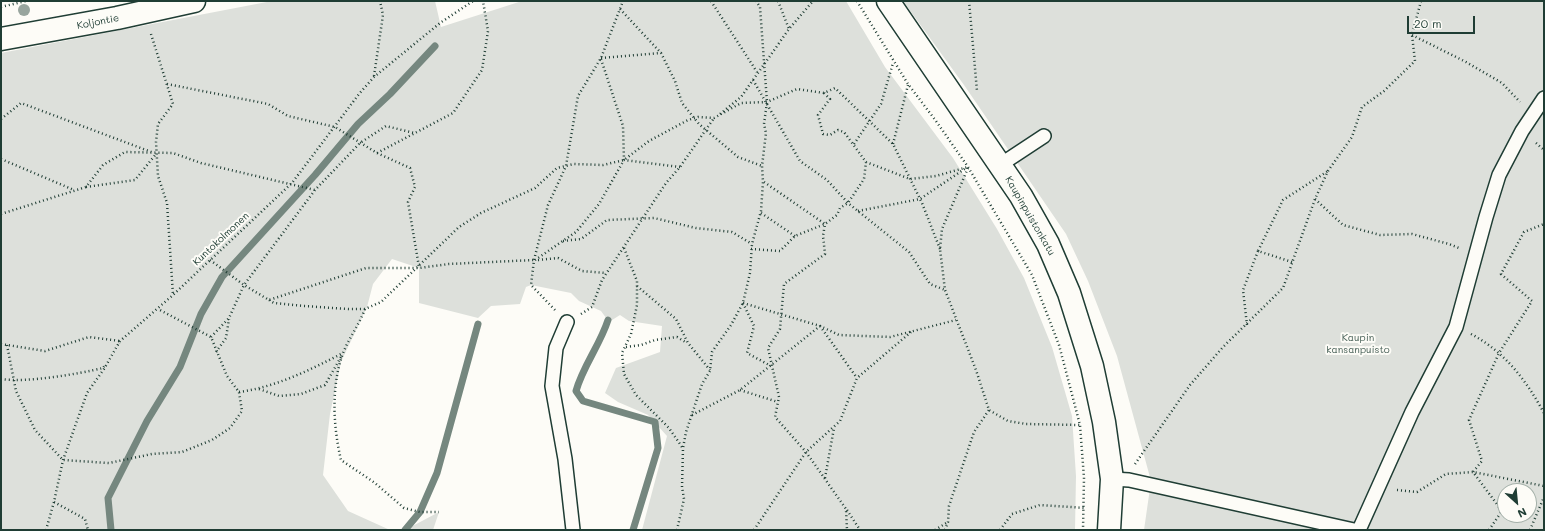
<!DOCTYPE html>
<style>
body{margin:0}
#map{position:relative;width:1545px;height:531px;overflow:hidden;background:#fdfcf7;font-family:Mali,sans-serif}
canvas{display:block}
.frame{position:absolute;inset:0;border:2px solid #1f3d34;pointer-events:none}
.north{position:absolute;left:1497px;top:483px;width:40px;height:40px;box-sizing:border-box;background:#fdfcf7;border:1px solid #a4b0a9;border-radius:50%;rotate:153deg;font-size:11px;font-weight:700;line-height:16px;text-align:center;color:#1f3d34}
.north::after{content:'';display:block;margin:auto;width:14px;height:18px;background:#1f3d34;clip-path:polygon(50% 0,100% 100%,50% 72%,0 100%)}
.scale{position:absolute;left:1407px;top:16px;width:68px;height:18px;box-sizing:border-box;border:2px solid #1f3d34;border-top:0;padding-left:5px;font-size:12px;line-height:14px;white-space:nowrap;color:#1f3d34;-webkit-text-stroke:3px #fdfcf7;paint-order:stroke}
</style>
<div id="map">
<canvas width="1545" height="531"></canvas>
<div class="frame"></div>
<div class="north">N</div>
<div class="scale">20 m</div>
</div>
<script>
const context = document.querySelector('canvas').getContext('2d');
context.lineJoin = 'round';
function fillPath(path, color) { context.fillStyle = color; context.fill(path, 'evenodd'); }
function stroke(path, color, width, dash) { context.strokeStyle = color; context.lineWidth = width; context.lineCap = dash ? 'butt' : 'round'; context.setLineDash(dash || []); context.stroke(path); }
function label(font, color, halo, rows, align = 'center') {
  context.font = font + ' Mali,sans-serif'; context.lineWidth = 4; context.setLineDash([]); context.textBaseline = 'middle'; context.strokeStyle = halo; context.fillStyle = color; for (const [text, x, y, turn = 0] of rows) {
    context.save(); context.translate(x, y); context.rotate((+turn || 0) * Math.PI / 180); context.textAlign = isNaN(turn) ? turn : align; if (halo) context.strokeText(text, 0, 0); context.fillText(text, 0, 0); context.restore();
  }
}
fillPath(new Path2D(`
 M272 1H435L441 27 522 1H846L885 67 953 158 997 229 1024 278 1052 347 1072 416 1076 476 1075 530H642L667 436 648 415 618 402 605 393 616 368 660 352 662 326 629 321 620 315 609 322 601 311 579 301 571 293 531 285 526 287 520 304 491 306 478 318 419 303V268L392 259 373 284 367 307 341 362 330 414 323 475 348 511 390 530H1V53Z
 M903 1H1544V530H1144L1151 481 1117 356 1088 281 1066 234 964 85ZM1505 491H1529V515H1505Z
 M439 512 433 530H405Z`), '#dde0db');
stroke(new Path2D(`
 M608 320C600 345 583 366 576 391L583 401 655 422 658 448 633 530
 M111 530 108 498 147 421 180 367 201 314 222 277 315 175 358 124 390 94 435 46
 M405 530 420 512 437 473 478 324`), '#75877f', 7);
const lane = new Path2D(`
 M1000 165 1044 136
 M567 322 556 348 552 386 565 459 573 530
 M1112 479 1129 480 1354 530
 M1359 530 1412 412 1456 327 1486 217 1499 175 1522 131 1544 98`);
const street = new Path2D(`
 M888 1 1021 196 1048 244 1069 293 1092 366 1104 422 1112 479 1109 530`);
const secondary = new Path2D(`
 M1 39 117 18 194 1`);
stroke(lane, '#1f3d34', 16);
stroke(street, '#1f3d34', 25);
stroke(secondary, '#1f3d34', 25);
stroke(new Path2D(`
 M711 1 757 72
 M778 1 789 29
 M857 1 908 84 936 121 968 167 1032 275 1059 345 1080 425 1084 478 1083 530
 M969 1 977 91
 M1 7 26 1
 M620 9 661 53
 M151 34 173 104 158 124 156 142 158 176 167 203 173 295
 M1412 35 1466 62 1502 83 1520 102
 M601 58 661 53 675 81 682 103 699 124 738 157 762 166
 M601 59 623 126 624 160
 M374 76 383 15 380 1
 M753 80 800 161 827 180 848 203 909 252 930 284 945 290
 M167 84 268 104 288 116 335 127 377 153 410 168 415 187 408 202 419 267
 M824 93 830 99 818 115 823 134 830 135 838 130 844 132 866 162 910 179 936 176 968 167
 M720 114 741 97 789 29 813 1
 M1 119 21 103 154 153
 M1536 143 1544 150
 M854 144 881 104 893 63
 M893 144 908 85
 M377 153 453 113 482 70 488 31 483 1
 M1 159 74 190
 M968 168 942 229 940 249 945 290 976 370 989 410 1008 421 1026 424 1080 425
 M764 182 825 224 823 236 825 254 784 284 780 329 768 348 779 397 775 417 806 452 846 509 847 530
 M86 187 135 180 156 154
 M1315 199 1343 225 1380 235 1412 234 1449 244 1459 248
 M858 211 920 199 966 168
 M761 213 795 236
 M1 214 86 187 103 165 125 152 173 153 201 163 315 190
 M563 241 581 239 607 220 654 218 696 228 732 232 752 244
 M624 248 637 281V305L631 334 622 353 624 374 636 395 669 428 682 447
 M751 249 780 251 795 236 825 224 837 215 840 208 848 203 864 179 866 162
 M210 260 244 285 269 300 366 268H419L449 264 534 260
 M535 260 576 232 599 204 624 160 680 167
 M538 260 558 258 582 271 606 273
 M1292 262 1258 251 1283 200 1328 171
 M637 286 676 319 688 343 710 370
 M269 300 274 303 304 306 348 309H365L381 302 459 227 481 213 535 188 557 168 574 164 603 165 624 160 649 141 688 120 698 117 714 118 741 103 767 102 797 89 824 93 835 88 893 144 922 203 940 249
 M743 303 820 326 839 335 890 337 956 320
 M743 303 754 326 747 353 771 366
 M365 309C359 325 349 338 343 353 331 386 333 426 341 460L375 483 404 508 420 512H439
 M555 310 531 285 534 260 548 205 566 166 578 96 601 58 623 1
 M581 314 592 307 602 280 666 183 680 167 714 118
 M1247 325 1243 290 1258 251
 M820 326 857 378
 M1471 334C1505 352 1526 380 1544 413
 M211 337 229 318 244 285 315 190 360 143 386 126 414 133
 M1 344 45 351 89 337 120 341 119 343
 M7 345 16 391 35 430 63 460 109 463 152 454 182 452 212 440 230 428 242 411 239 392 227 376 211 337 158 309
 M626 347 641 345 655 340 677 337 687 343
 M216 352 226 338 229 319
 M1 379C26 383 78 374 103 368L105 365
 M259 389 279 396 301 394 325 385 341 357
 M740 390 778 402
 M239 392C276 387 310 370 343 353
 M692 415 740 390 820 326
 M1135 464 1190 385 1223 347 1283 288 1315 199 1328 171 1352 137 1362 107 1384 91 1415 61 1412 35 1421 1
 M825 478 834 428
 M1397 490 1417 492 1446 474 1473 472 1544 486
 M54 502 85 519 88 530
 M847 510 860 530
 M46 530 54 502 63 460 87 393 104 369 120 341 173 295 292 183 359 94 374 77 440 23 473 1
 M677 530 684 499 682 487 683 448 686 432 702 384 710 371 712 352 731 325 743 303 750 273 752 244 761 211 763 182 762 166 766 133 764 124 767 102 760 7 756 1
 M754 530 806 452 840 421 857 378 911 332
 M935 530 948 522
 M945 530 948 522 949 506 974 432 989 410
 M1000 530 1012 514 1040 505 1085 508
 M1489 530 1502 511 1473 472 1482 461 1469 420 1499 353 1532 301 1501 274 1524 232 1544 224
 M1530 530 1544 497`), '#1f3d34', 2.5, [1, 3]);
stroke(lane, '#fdfcf7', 13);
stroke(street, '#fdfcf7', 22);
stroke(secondary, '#fdfcf7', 22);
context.fillStyle = '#98a59e';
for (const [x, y] of [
 [24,10]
]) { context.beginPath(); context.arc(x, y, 6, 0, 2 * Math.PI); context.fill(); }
label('10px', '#1f3d34', '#fdfcf7', [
 ["Koljontie",98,22,-11],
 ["Kaupinpuistonkatu",1030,216,60],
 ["Kuntokolmonen",221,239,-43]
]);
label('10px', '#455e55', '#fdfcf7', [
 ["Kaupin",1358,338],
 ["kansanpuisto",1358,350]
]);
</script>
